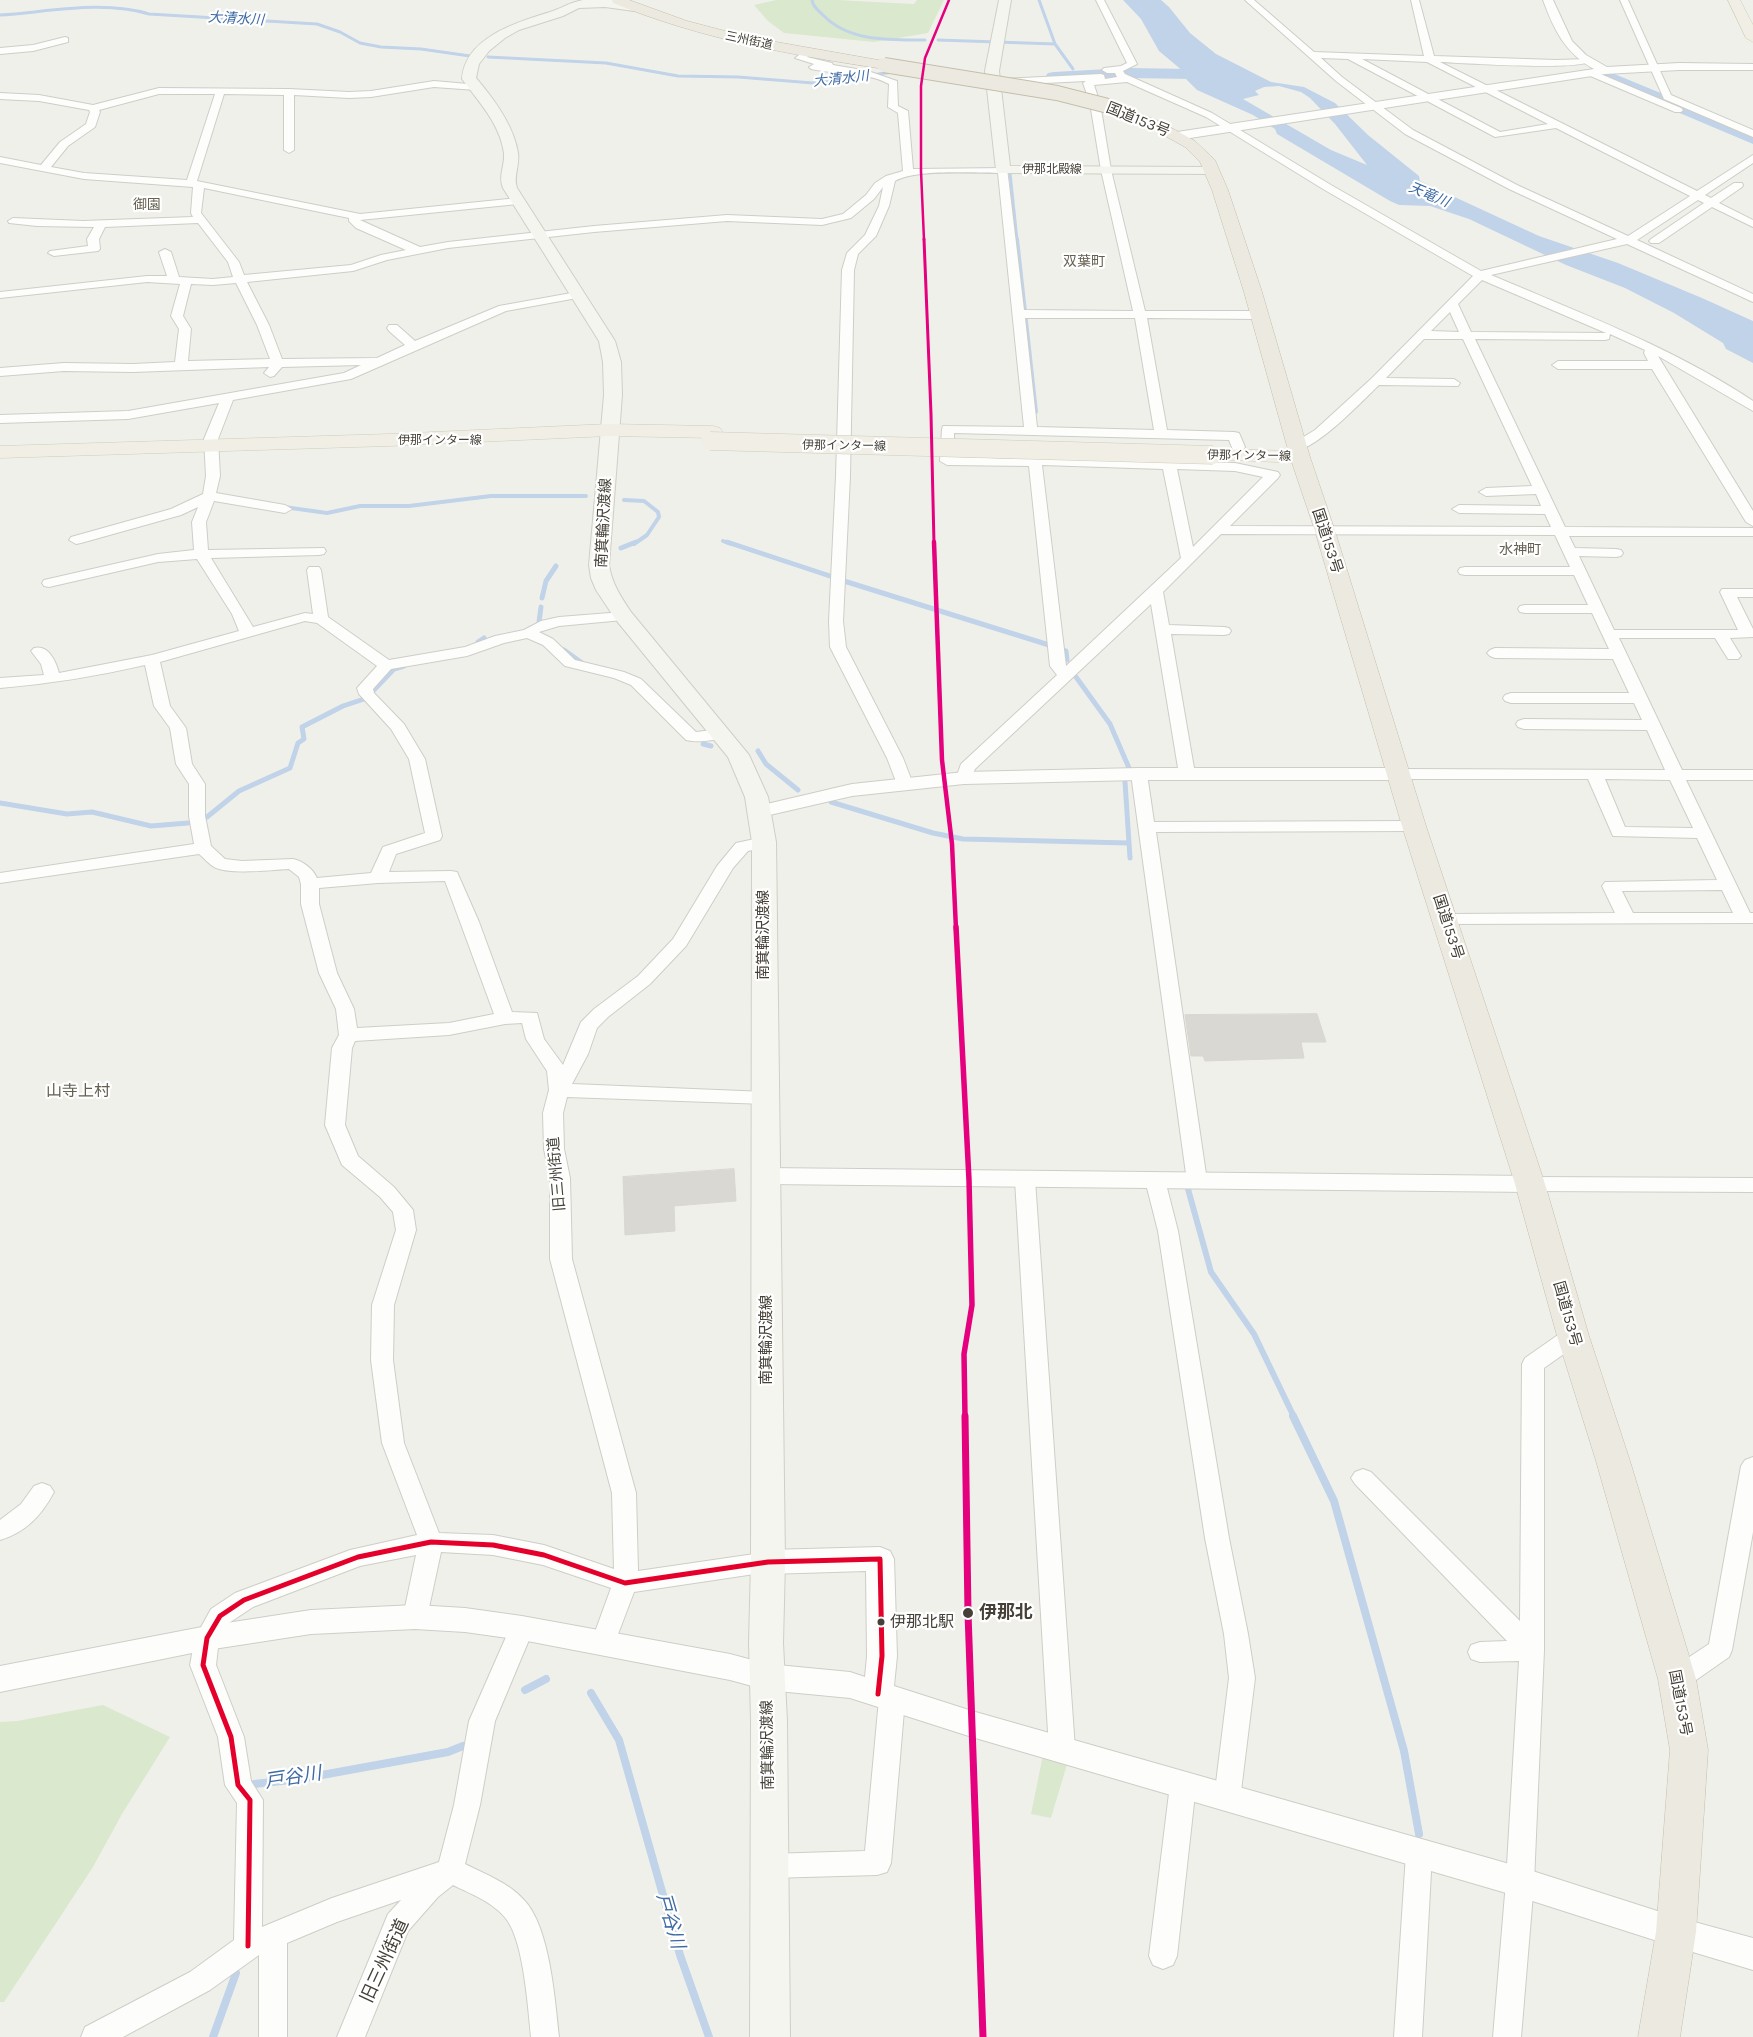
<!DOCTYPE html>
<meta charset="utf-8">
<style>
body{margin:0}
canvas{display:block;background:#f0f0eb}
</style>
<canvas width="1753" height="2037"></canvas>
<script>
const context = document.querySelector('canvas').getContext('2d');
context.lineJoin = 'round';
function fillPath(path, color) { context.fillStyle = color; context.fill(path, 'evenodd'); }
function stroke(path, color, width, dash) { context.strokeStyle = color; context.lineWidth = width; context.lineCap = dash ? 'butt' : 'round'; context.setLineDash(dash || []); context.stroke(path); }
function label(font, color, halo, rows, align = 'center') {
  context.font = font + ' Karla,"Noto Sans JP",sans-serif'; context.lineWidth = 4.5; context.setLineDash([]); context.textBaseline = 'middle'; context.strokeStyle = halo; context.fillStyle = color; for (const [text, x, y, turn = 0] of rows) {
    context.save(); context.translate(x, y); context.rotate((+turn || 0) * Math.PI / 180); context.textAlign = isNaN(turn) ? turn : align; if (halo) context.strokeText(text, 0, 0); context.fillText(text, 0, 0); context.restore();
  }
}
fillPath(new Path2D(`
 M776 0H837L914 4 917 0H944L928 33 874 42 784 33 768 21 754 5Z
 M103 1705 170 1737 122 1814 93 1867 4 2002H0V1722L17 1721Z
 M1043 1755 1068 1761 1051 1818 1031 1814Z`), '#dae8ce');
fillPath(new Path2D(`
 M1123 0H1161L1169 7 1190 33 1216 54 1271 82 1304 87 1335 103 1368 135 1419 176 1420 181 1539 236 1618 263 1702 298 1753 321V363L1726 349 1723 343 1674 313 1625 288 1566 265 1469 219 1430 206 1399 205 1390 201 1277 134 1275 129 1253 115 1197 90 1186 79 1184 72 1159 51 1141 19ZM1279 86 1301 92 1310 98 1335 124 1367 165 1331 150 1243 99 1259 95 1255 91 1264 87Z`), '#c0d3e8');
stroke(new Path2D(`
 M812 0C813 7 818 10 823 15 849 42 890 40 925 40
 M1039 0 1055 44
 M0 15C48 12 103 0 149 14L317 24 340 32 360 43 381 47 421 49 470 56
 M938 40 1055 44 1073 69
 M488 57 606 63 678 76 738 77 813 83 893 72
 M1010 173 1017 240`), '#c0d3e8', 3);
stroke(new Path2D(`
 M1017 239 1036 412
 M624 500 644 501 658 512 659 517 647 535 634 544
 M284 507 327 513 360 506H409L491 496H586
 M723 541 731 544`), '#c0d3e8', 4);
stroke(new Path2D(`
 M727 542 833 577
 M621 548 636 542
 M844 581 1049 645
 M542 598 546 581 556 566
 M539 622 541 607
 M478 642 484 638
 M564 650 582 663
 M1062 650 1066 651 1067 660
 M1076 677 1110 724 1129 768
 M372 692 394 669 404 666
 M703 744 711 746
 M758 751 766 764 798 790
 M1125 782 1130 858
 M831 802 933 833 963 839 1128 843
 M0 803 67 814 92 812 151 826 188 823
 M207 817 239 791 290 768 298 743 304 739 302 727 343 706 364 699`), '#c0d3e8', 5);
stroke(new Path2D(`
 M1188 1189 1211 1272 1254 1334 1294 1417`), '#c0d3e8', 6);
stroke(new Path2D(`
 M1293 1416 1334 1501 1404 1751 1419 1834
 M525 1690 546 1679
 M591 1693 619 1740 680 1955 709 2037
 M250 1789 254 1784 300 1779 448 1752 463 1746
 M213 2037 236 1973`), '#c0d3e8', 8);
fillPath(new Path2D(`
 M1126 68 1193 69 1199 70 1202 74 1199 78 1193 79 1126 78 1054 82 1048 81 1045 77 1048 73 1054 72Z
 M1612 73 1753 131V144L1606 82 1603 78 1606 74Z`), '#c0d3e8');
const building = new Path2D(`
 M1317 1014 1326 1042H1301L1304 1058 1205 1061 1203 1056H1191L1185 1015Z
 M734 1169 736 1201 674 1206 675 1231 625 1235 623 1177Z`);
fillPath(building, '#d9d8d3');
stroke(building, '#d8d7d1', 1);
const minor = new Path2D(`
 M1096 0H1104L1137 64 1123 71 1125 74 1212 113 1331 185 1481 271 1617 239 1509 189 1405 134 1336 81 1245 0H1254L1314 52 1424 56 1411 0H1419L1434 56 1556 60 1589 59 1591 61C1578 71 1463 63 1440 62L1697 191 1753 155V163L1705 195 1711 198 1734 183H1742L1743 185 1742 187 1719 203 1753 220V227L1712 207 1659 243H1651L1649 241 1651 239 1704 203 1698 200 1637 240 1753 294V302L1627 244 1491 275C1580 313 1672 347 1753 401V411L1658 356 1753 511V526L1746 522 1652 369H1558L1552 365 1558 361H1648L1644 353 1645 350 1610 334 1609 339 1605 340 1475 339 1565 527 1753 528V536H1569L1575 548 1616 549 1621 550 1623 553 1621 556 1616 557 1579 556 1614 630H1738L1720 592 1722 589H1753V597H1737L1753 629V637L1730 638 1741 656 1738 659H1728L1715 638H1619L1682 770H1753V780H1686L1750 913H1753V923L1445 924 1439 923 1436 919 1439 915 1445 914 1615 913 1602 886 1605 882 1717 880 1697 838 1613 836 1588 779H1399L1393 777 1391 774 1393 771 1399 769 1665 770 1647 730 1524 729 1518 727 1516 724 1518 721 1524 719 1642 720 1634 703H1511L1505 701 1503 698 1505 695 1511 693H1629L1613 659 1495 658 1490 656 1487 653 1490 650 1495 648 1609 649 1592 613H1525L1520 612 1518 609 1520 606 1525 605H1588L1574 575H1465L1460 574 1458 571 1460 568 1465 567H1570L1555 535 1221 534 1163 592 1169 625 1224 627 1229 628 1231 631 1229 634 1224 635 1171 634 1195 774 1193 777H1181L1179 774 1151 604 975 769 970 781H958L956 778 961 764 1057 675 1050 666 1029 466 947 465 940 461 942 429 943 426 1024 427 998 173C972 173 916 169 895 181L889 206 876 236 858 254 854 270 850 476 843 621 846 647 903 758 913 784 911 787H899L897 784 887 758 830 647 829 621 836 476 842 270 847 253 865 235 879 206 883 187 874 199 851 218 822 225 727 221 594 232 448 248 387 260 353 271 247 282 269 325 282 359 377 358 405 345 389 331 387 328 389 325H397L415 341 499 306 577 292 583 295 577 298 506 311 351 379 233 400 218 439 220 476 216 493 285 505 292 509 285 513 214 501 206 522 208 550 324 548 326 551 324 554 319 555 211 558 253 627 305 613 313 614 307 570 309 567H319L321 570 328 617 389 660 465 647 495 636 524 630 541 621 559 617 623 612 628 613 630 616 628 619 623 620 559 626 539 632 553 639 575 660 624 672 641 679 696 732 721 729 727 731 729 734 727 737C715 740 698 743 686 740L631 685 614 678 565 666 543 645 527 638 504 643 467 656 391 669 373 689 374 693 404 724 425 759 442 836 440 840 396 854 389 872 451 871 457 872 479 922 512 1012 537 1013 544 1039 563 1065 581 1022 594 1009 638 976 673 939 717 866 736 843 764 837 770 838 773 842 770 846 748 851 733 868 686 946 650 984 608 1017 597 1028 588 1054 572 1084 766 1092 773 1093 776 1098 773 1103 766 1104 567 1097 563 1113 564 1149 570 1178 572 1259 636 1493 638 1571 768 1552 777 1555 780 1562 777 1569 768 1572 634 1592 612 1650 603 1653 594 1650 591 1643 611 1588 543 1565 493 1555 441 1552 427 1617 424 1624 415 1627 406 1624 403 1617 416 1555 360 1566 253 1607 229 1623 219 1639 216 1665 244 1737 251 1781 263 1800 262 1927 332 1898 439 1862 454 1805 469 1721 513 1621 522 1618 531 1621 534 1628 495 1721 480 1805 465 1864C485 1874 509 1883 524 1900 550 1927 555 2001 559 2037H531C528 2008 524 1944 507 1920 495 1903 471 1894 453 1885L438 1897 408 1931 365 2037H337L388 1914 401 1900 337 1922 287 1943V2037H259V1955L210 1990 123 2037H81L85 2027 190 1972 234 1940 237 1803 225 1785 218 1737 190 1665 195 1638 211 1609 235 1593 350 1550 417 1535 382 1443 371 1360 372 1305 396 1230 393 1212 380 1197 342 1165 325 1125 332 1048 339 1035 336 1009 319 973 301 904V884L299 877 289 869C271 870 230 875 214 867 209 864 204 858 199 854L0 883V873L194 844 189 816V784L176 764 170 728 154 706 145 665C97 676 49 684 0 688V678L44 675 41 664 31 651 34 648C48 644 56 661 59 673L152 655 239 631 232 614 197 559 158 562 49 587 44 586 42 583 44 580 158 554 194 550 192 522 198 507 181 515 81 543 76 544 69 540 71 537 171 509 203 494 206 476 204 439 219 403 128 419 0 423V415L128 411 344 373 361 365 282 367 274 376 270 377 264 373 269 367 133 372 64 371 0 376V368L64 363 133 364 175 362 179 329 171 316 180 284 147 282 0 298V292L147 276H167L159 252 165 249 171 252 179 277 213 279 233 277 228 262 198 223 105 227 99 239 100 249 98 251 54 256 48 253 50 251 88 246 87 239 94 227 37 226 9 223 8 221 13 218 83 221 193 217 191 213 193 187 84 179 0 163V157L41 165 60 142 86 124 90 112 89 110 39 101 0 99V93L39 95 93 105 159 88 289 89 349 92 371 91 434 81 479 85 481 87 476 90 434 87 371 97 349 98 294 95V150L289 153 284 150V95L224 94 197 181 360 214 518 198 523 201 518 204 360 220 420 247 448 242 594 226 727 215 822 219 843 214 866 195 875 183 886 176 903 171 898 113 888 107 889 84C865 71 837 75 811 69L809 67 814 64 795 58 806 50 811 53 807 57 832 63 833 65 868 71 897 81 898 106 908 111 913 169 1007 168 1024 310 1133 311 1101 170 1090 103 1083 83 1086 81 1003 85 998 82 1003 79 1101 74 1104 75 1105 79 1117 77 1115 73H1107L1102 70 1104 68 1121 66 1127 63ZM1321 58 1348 59 1495 137 1556 128 1690 196 1628 236 1517 185 1413 130 1342 77ZM1362 59 1427 62 1548 124 1500 132ZM1127 82 1206 117 1323 189 1473 276 1372 378 1315 430 1292 444 1290 447 1292 450C1312 455 1364 399 1379 385L1458 386 1460 383 1454 379 1386 378 1424 339H1463L1532 486 1486 488 1479 492 1486 496 1536 494 1541 506 1459 505 1452 509 1459 513 1545 514 1551 527 1230 526 1278 478 1280 475 1278 472 1235 463 1035 457 1023 459 954 457V433L1229 440 1233 450H1243L1245 447 1239 433 1234 432 1167 430 1147 318 1259 319 1265 315 1259 311H1145L1111 170 1100 103 1094 85ZM159 94H215L187 180 84 173 51 167 68 146 95 127 100 112 99 110ZM204 188 349 218V221L356 228 406 250 381 255 351 265 244 275 239 262 201 213ZM1482 280 1606 333 1471 332 1458 304ZM236 283 257 325 270 359 188 361 191 329 183 316 191 284 213 285ZM1450 312 1459 332 1431 331ZM1025 318H1135L1154 430 1037 427ZM1042 465 1163 469 1181 558 1066 666ZM1177 469 1235 471 1263 477 1193 547ZM305 621 317 623 377 666 357 688 359 694 391 729 409 759 425 833 383 847 371 873 317 878C313 869 303 861 293 859L242 861 225 859 211 846 205 816V784L192 764 186 728 170 706 160 662ZM1605 779 1670 780 1693 828 1625 827ZM445 881 494 1014 449 1023 357 1028 354 1009 337 973 319 904V888L378 883ZM1722 890 1733 913H1633L1622 891ZM522 1023 526 1039 547 1071 549 1090 543 1113 544 1149 550 1178V1259L612 1493 614 1569 544 1545 493 1535 439 1533 404 1443 393 1360 394 1305 416 1230 413 1210 394 1187 358 1156 345 1125 352 1048 355 1041 449 1035 505 1024Z
 M1620 0H1628L1671 95 1753 130V137L1664 99Z
 M65 37 68 38V42L33 51 0 54V48L33 45Z
 M1591 70 1681 108 1683 110 1681 112H1675L1588 75V71Z
 M1139 769 1145 771 1147 774 1154 822 1414 821 1420 822 1422 826 1420 830 1414 831 1156 832 1207 1181 1204 1186 1197 1188 1190 1186 1187 1181 1131 774 1133 771Z
 M1025 1173 1032 1175 1035 1180 1075 1749 1071 1757 1062 1760 1053 1757 1049 1749 1015 1180 1018 1175Z
 M1155 1173 1162 1175 1165 1180 1178 1231 1229 1538 1248 1634 1255 1678 1240 1799 1236 1807 1227 1811 1218 1807 1214 1799 1229 1678 1224 1634 1205 1538 1158 1231 1145 1180 1148 1175Z
 M1530 1177 1753 1178V1192L1530 1191 1523 1189 1520 1184 1523 1179Z
 M1573 1328 1581 1330 1584 1336 1581 1342 1544 1368V1650L1534 1882 1521 2037H1493L1506 1882 1519 1661 1480 1662 1471 1659 1468 1652 1471 1645 1480 1642 1507 1641 1355 1484 1351 1478 1355 1472 1363 1469 1371 1472 1520 1621 1522 1364 1525 1358 1565 1330Z
 M1753 1457V1532L1732 1650 1729 1657 1686 1687 1677 1690 1668 1687 1664 1679 1668 1671 1709 1644 1741 1466 1745 1460Z
 M42 1483 50 1486 54 1492C41 1516 26 1532 0 1540V1520L21 1504 34 1486Z
 M892 1688 901 1691 905 1699 891 1863 887 1872 877 1875 769 1878 759 1875 755 1866 759 1857 769 1854 865 1851 879 1699 883 1691Z
 M1183 1773 1192 1777 1196 1785 1177 1956 1173 1965 1163 1969 1153 1965 1149 1956 1170 1785 1174 1777Z
 M1419 1842 1429 1845 1432 1854 1422 2037H1394L1406 1854 1409 1845Z`);
const tertiary = new Path2D(`
 M1543 0H1553L1572 41 1586 55 1607 67 1679 63 1753 64V70H1679L1605 74 1177 140 1171 136 1177 132 1594 69C1565 53 1554 30 1543 0Z
 M1139 768H1399L1406 770 1409 774 1406 778 1399 780H1139L964 784 852 796 761 817 754 815 751 811 754 807 852 784 964 772Z
 M766 1168 1530 1176 1539 1178 1542 1184 1539 1190 1530 1192 766 1184 757 1182 754 1176 757 1170Z
 M880 1547 890 1551 894 1559 897 1656 894 1686 972 1711 1520 1867 1676 1917 1753 1938V1970L1676 1947 1520 1897 972 1737 850 1698 767 1690 730 1680 522 1640 465 1632 415 1629 311 1634 207 1650 0 1692V1666L207 1626 311 1610 415 1605 465 1608 522 1616 730 1654 767 1664 850 1672 865 1677 867 1656 866 1571 768 1574 758 1570 754 1562 758 1554 768 1550Z`);
const secondary = new Path2D(`
 M583 0H614L638 4 640 7 634 11 605 7 579 8 563 16 519 30 505 38 489 51 479 64 476 78C494 99 514 126 518 153 520 165 513 176 517 188L615 341 621 362 622 395 609 565C612 584 621 597 631 612L749 755 768 797 776 842 785 1562 783 1643 787 1721 790 2037H750L751 1721 749 1643 751 1562 752 842 745 797 728 757 616 620 596 590 591 578 589 565 604 395 603 362 599 341 503 188C498 176 505 166 504 153 500 124 479 102 462 79 465 37 518 22 550 12 562 8 571 2 583 0Z
 M999 0H1011L999 71 1010 166 1212 167 1217 168 1219 171 1217 174 998 173 996 170 985 71Z`);
const primary = new Path2D(`
 M1728 0H1740L1753 25V42L1746 38Z
 M609 424 713 426 720 428 723 432 720 436 713 438 609 436 389 446 0 458V446L389 434Z
 M1213 449 1300 451 1307 453 1310 457 1307 461 1300 463 1206 459 1203 455 1206 451Z`);
const trunk = new Path2D(`
 M612 0H629L687 21 748 37 884 61 891 65 884 69C791 55 701 39 613 3Z
 M1112 103 1159 121 1195 141 1215 160 1228 190 1262 292 1310 457 1335 531 1426 826 1545 1184 1589 1336 1630 1461 1696 1679 1708 1750 1696 1932 1680 2037H1638L1656 1932 1670 1750 1658 1679 1596 1461 1557 1336 1515 1184 1402 826 1315 531 1290 457 1244 292 1212 190 1200 162 1185 147 1149 127 1107 110 1105 107 1107 104Z`);
stroke(minor, '#cecdc8', 2);
stroke(tertiary, '#cecdc8', 2);
stroke(secondary, '#cfcfc5', 2);
stroke(primary, '#d0cdbb', 1);
stroke(trunk, '#c5beaa', 1);
fillPath(minor, '#fdfdfc');
fillPath(tertiary, '#fdfdfc');
fillPath(secondary, '#f5f5f0');
fillPath(primary, '#f0eee5');
fillPath(trunk, '#eceae0');
const primaryBridge = new Path2D(`
 M710 441 1213 455`);
const trunkBridge = new Path2D(`
 M884 65 1057 93 1112 107`);
stroke(primaryBridge, '#d0cdbb', 19, []);
stroke(trunkBridge, '#c5beaa', 16, []);
stroke(primaryBridge, '#f0eee5', 18);
stroke(trunkBridge, '#eceae0', 14);
stroke(new Path2D(`
 M248 1946 250 1800 238 1785 231 1737 203 1665 207 1638 220 1616 244 1600 358 1557 431 1542 493 1545 544 1555 625 1583 768 1562 880 1559 882 1656 878 1694`), '#e4002b', 5);
stroke(new Path2D(`
 M924 240 921 171V86L925 58 949 0`), '#e5007d', 2.5);
stroke(new Path2D(`
 M924 239 931 414 934 544`), '#e5007d', 3);
stroke(new Path2D(`
 M934 542 942 760 952 844 956 929`), '#e5007d', 4.5);
stroke(new Path2D(`
 M956 927 969 1180 972 1305 964 1354 965 1417`), '#e5007d', 5.5);
stroke(new Path2D(`
 M965 1416 968 1613 983 2037`), '#e5007d', 7);
for (const [x, y, r, color] of [
 [968,1613,6,"#454138"],
 [881,1622,4.5,"#454138"]
]) { const dot = new Path2D(); dot.arc(x, y, r, 0, 2 * Math.PI); context.fillStyle = color; context.fill(dot); stroke(dot, '#fff', 2); }
label('12px', '#454138', '#fff', [
 ["三州街道",749,41,12],
 ["伊那北殿線",1052,170],
 ["伊那インター線",440,441],
 ["伊那インター線",844,446,1],
 ["伊那インター線",1249,456,1]
]);
label('italic 14px', '#3e6ba4', '#fff', [
 ["大清水川",236,19,3],
 ["大清水川",841,79,-6],
 ["天竜川",1429,195,23]
]);
label('14px', '#666051', '#fff', [
 ["御園",147,205],
 ["双葉町",1084,262],
 ["水神町",1520,550]
]);
label('15px', '#454138', '#fff', [
 ["国道153号",1138,120,22],
 ["南箕輪沢渡線",604,523,-87],
 ["国道153号",1327,541,72],
 ["国道153号",1448,927,72],
 ["南箕輪沢渡線",764,935,-90],
 ["旧三州街道",557,1174,-95],
 ["国道153号",1567,1314,74],
 ["南箕輪沢渡線",767,1340,-90],
 ["国道153号",1680,1703,79],
 ["南箕輪沢渡線",768,1745,-91]
]);
label('16px', '#666051', '#fff', [
 ["山寺上村",78,1091]
]);
label('16px', '#454138', '#fff', [
 ["伊那北駅",890,1622]
], 'left');
label('bold 18px', '#454138', '#fff', [
 ["伊那北",979,1613]
], 'left');
label('18px', '#454138', '#fff', [
 ["旧三州街道",385,1961,-65]
]);
label('italic 19px', '#3e6ba4', '#fff', [
 ["戸谷川",293,1778,-9],
 ["戸谷川",670,1921,74]
]);
</script>
